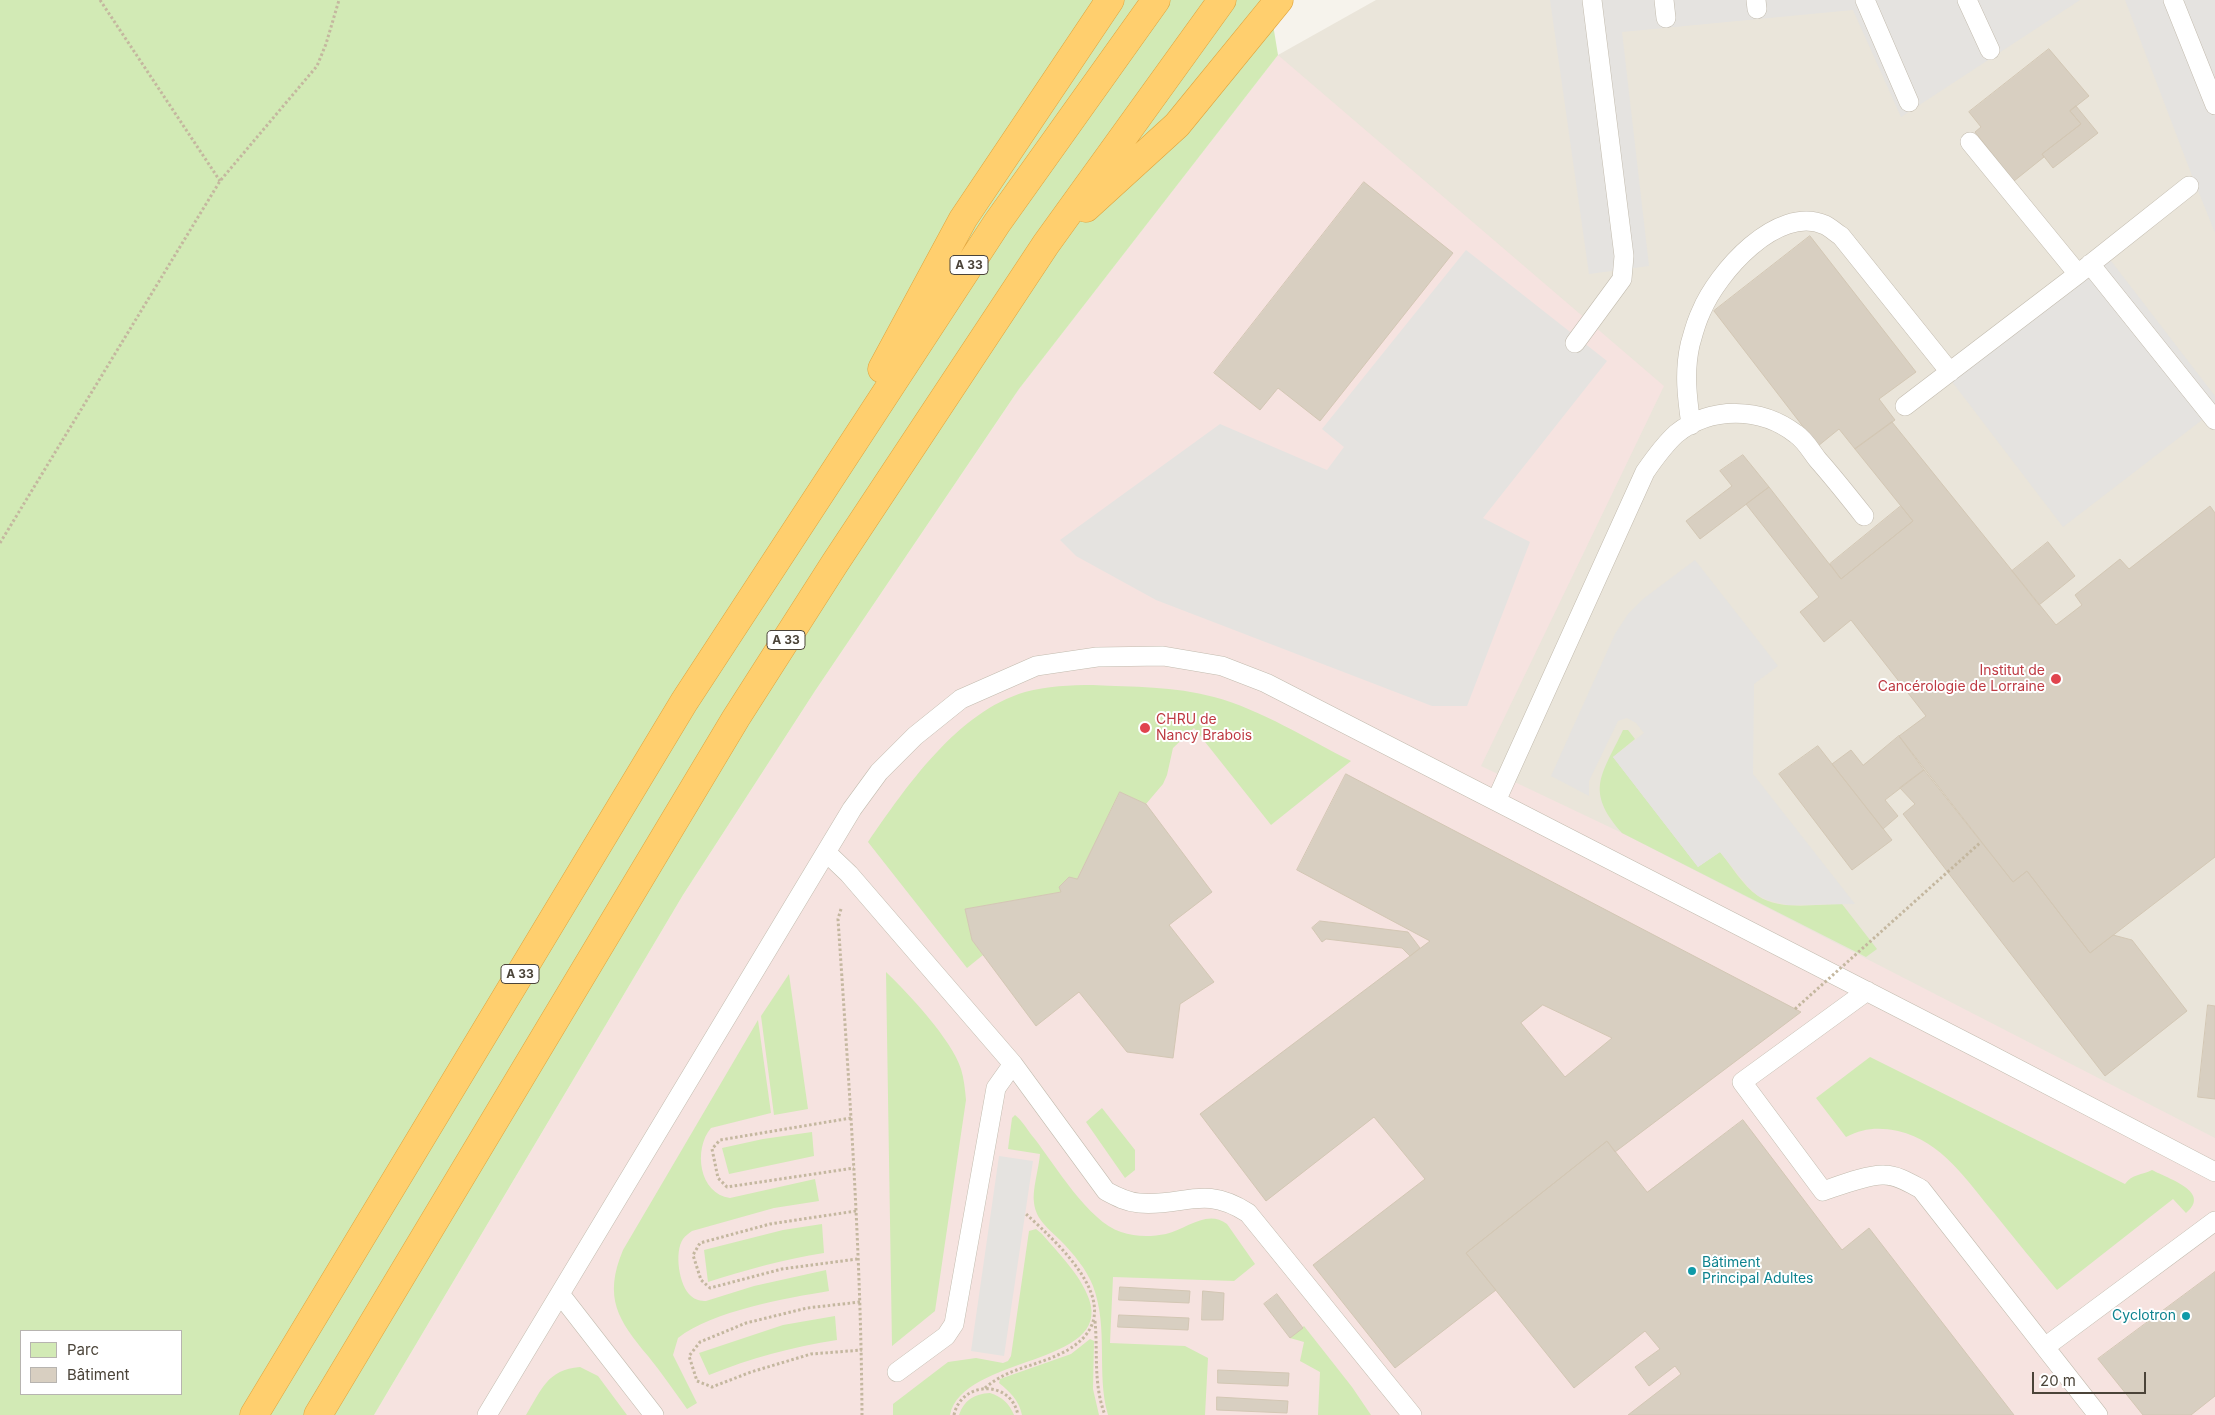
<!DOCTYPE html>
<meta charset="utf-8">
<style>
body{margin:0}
#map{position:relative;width:2215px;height:1415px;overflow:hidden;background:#f6f3ec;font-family:Inter,sans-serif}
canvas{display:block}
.legend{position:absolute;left:20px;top:1330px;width:162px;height:65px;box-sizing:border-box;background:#fff;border:1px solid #b7b4b0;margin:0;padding:6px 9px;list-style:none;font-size:15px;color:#4b4439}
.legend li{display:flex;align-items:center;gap:10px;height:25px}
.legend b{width:25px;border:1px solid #b7b4b0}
.scale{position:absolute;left:2032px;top:1372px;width:114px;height:22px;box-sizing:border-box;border:2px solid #4b4439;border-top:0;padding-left:6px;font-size:15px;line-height:18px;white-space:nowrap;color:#4b4439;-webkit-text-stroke:4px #fff;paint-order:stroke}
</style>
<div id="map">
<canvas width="2215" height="1415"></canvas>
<ul class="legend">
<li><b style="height:14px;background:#d2eab5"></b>Parc</li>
<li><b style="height:14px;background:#d8cfc1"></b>Bâtiment</li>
</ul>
<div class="scale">20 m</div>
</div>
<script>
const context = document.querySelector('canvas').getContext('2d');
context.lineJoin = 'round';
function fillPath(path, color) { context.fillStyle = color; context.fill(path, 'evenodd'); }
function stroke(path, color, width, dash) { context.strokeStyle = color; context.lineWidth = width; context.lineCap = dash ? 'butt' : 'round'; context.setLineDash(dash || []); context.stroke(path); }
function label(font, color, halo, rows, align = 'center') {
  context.font = font + ' Inter,sans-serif'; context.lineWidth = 4; context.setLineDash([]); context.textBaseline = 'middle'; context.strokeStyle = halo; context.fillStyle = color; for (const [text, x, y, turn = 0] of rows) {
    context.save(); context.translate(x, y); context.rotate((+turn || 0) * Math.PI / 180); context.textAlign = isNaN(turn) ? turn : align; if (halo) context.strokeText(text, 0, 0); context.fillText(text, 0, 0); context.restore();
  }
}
fillPath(new Path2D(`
 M1376 0H2215V1415H374L1019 389 1278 55Z`), '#eae5da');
fillPath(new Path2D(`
 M1278 55 1664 386 1481 766 1622 833 2215 1138V1415H374L683 895 815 691 1019 389Z`), '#f6e3e0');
fillPath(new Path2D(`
 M0 0H1269L1278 55 1019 389 815 691 683 895 374 1415H0ZM21 1331H181V1394H21Z
 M1093 685C1133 687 1174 686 1214 697 1262 710 1307 739 1351 761L1271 825 1194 728 1173 748 1167 775 1163 784 1146 804 1120 792 1077 879 1061 892 965 909 972 940 983 955 967 968 868 842C906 787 957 712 1025 692 1047 686 1070 685 1093 685Z
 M1623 730H1628L1635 739 1613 757 1698 867 1720 852C1731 865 1743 886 1758 896 1781 911 1816 904 1842 904L1877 949 1866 957 1622 833C1584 790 1602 775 1623 730Z
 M886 972C908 993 952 1040 961 1069 964 1079 965 1089 966 1100L935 1311 892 1346Z
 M789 974 808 1109 774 1115 761 1016Z
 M758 1020 771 1113 711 1128C693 1149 699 1194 730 1198L815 1179 819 1201 774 1208 692 1231C689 1233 685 1236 683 1239 674 1252 679 1286 691 1296 695 1300 701 1301 706 1301L754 1286 826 1270 829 1291C787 1298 712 1311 678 1338L673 1355 697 1403 687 1409C674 1391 662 1373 648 1356 618 1320 603 1298 623 1250Z
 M1870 1057 2125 1184C2132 1174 2142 1175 2152 1170 2169 1179 2212 1192 2186 1213L2173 1199 2057 1290C2036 1265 2015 1239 1994 1213 1966 1180 1943 1142 1898 1131 1878 1127 1864 1128 1846 1137L1816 1098Z
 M1102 1108 1135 1150V1170L1125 1178 1086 1122Z
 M1015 1115C1022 1120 1028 1131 1034 1138 1056 1166 1088 1221 1121 1232 1135 1237 1151 1237 1166 1234 1187 1229 1207 1209 1227 1224L1255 1264 1234 1281 1113 1277 1110 1343 1185 1346 1208 1358 1205 1415H1108C1096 1373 1109 1329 1093 1286 1087 1270 1073 1253 1060 1240 1049 1229 1036 1220 1034 1203 1032 1190 1039 1168 1040 1154L1008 1149 1012 1118Z
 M812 1132 814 1156 729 1174 722 1148 763 1139Z
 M822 1224 824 1253C784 1259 746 1270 708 1282L704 1250 783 1230Z
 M1036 1229 1042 1234C1059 1254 1080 1274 1089 1299 1113 1366 963 1355 950 1415H893V1404L948 1362 976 1358 1003 1363 1008 1361 1011 1356 1029 1231Z
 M835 1316 837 1340C792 1347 751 1358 709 1375L699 1353 783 1325Z
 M1304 1326 1352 1387 1371 1415H1318L1320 1372 1300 1361 1304 1342 1290 1338Z
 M1090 1339 1094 1341 1093 1389 1099 1415H1022C1019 1400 1010 1392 999 1383L1000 1379 1071 1354Z
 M580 1367 598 1376 627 1415H526C542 1389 547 1370 580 1367Z
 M990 1393C1002 1397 1009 1403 1014 1415H959C964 1400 974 1394 990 1393Z`), '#d2eab5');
fillPath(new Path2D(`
 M1550 0H2080L1901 117 1853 10 1622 32 1649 266 1589 274Z
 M2125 0H2215V233L2191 173Z
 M1466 250 1607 361 1483 518 1530 542 1467 706H1432L1156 600 1076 556 1060 540 1220 424 1327 470 1344 447 1322 429Z
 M2108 257 2215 396V410L2063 527 1950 379Z
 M1695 560 1778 666 1754 684 1753 774 1855 904 1788 905 1767 900 1757 895 1747 885 1720 852 1698 867 1613 757 1644 733 1636 723 1627 718 1618 721 1589 781V796L1551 776 1615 634 1628 614 1643 599Z
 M999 1156 1033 1161 1004 1356 971 1351Z`), '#e5e3e0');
const building = new Path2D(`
 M2049 49 2089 96 2070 111 2081 124 2042 154 2044 157 2014 181 1975 132 1981 127 1969 112Z
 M2076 106 2098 133 2053 168 2042 154 2081 124 2070 111Z
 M1364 182 1453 253 1320 421 1278 388 1260 410 1214 373Z
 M1810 236 1916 372 1879 399 1895 420 1855 449 1839 429 1818 446 1714 311Z
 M1892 422 2056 625 2082 605 2075 595 2120 559 2129 569 2210 506 2215 513V857L2090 953 2027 871 2013 882 1899 736 1926 716 1851 620 1824 642 1800 612 1819 597 1746 504 1769 487 1841 579 1913 521 1855 449Z
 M1743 455 1769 487 1700 539 1686 521 1732 486 1720 471Z
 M1901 506 1913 521 1841 579 1830 564Z
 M2048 542 2075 576 2039 605 2012 571Z
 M1899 736 1924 770 1885 800 1898 816 1883 829 1832 764 1851 750 1863 765Z
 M1818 746 1892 840 1852 870 1779 774Z
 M1924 770 2013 882 2027 871 2090 953 2113 935 2132 940 2187 1011 2105 1076 1903 814 1915 804 1900 788Z
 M1346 774 1801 1012 1615 1152 1607 1141 1466 1253 1496 1290 1395 1368 1313 1265 1425 1179 1374 1117 1266 1201 1200 1114 1430 941 1297 870ZM1543 1005 1612 1038 1565 1077 1521 1023Z
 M1120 792 1146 804 1212 892 1169 925 1214 982 1180 1004 1173 1058 1127 1052 1079 992 1036 1026 972 940 965 909 1061 892 1059 887 1069 877 1077 879Z
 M1320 921 1408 932 1420 948 1410 956 1402 948 1326 939 1322 942 1312 928Z
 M2208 1005 2215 1006V1099L2198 1097Z
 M1743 1120 1842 1250 1869 1228 2014 1415H1628L1681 1374 1675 1366 1649 1386 1635 1367 1660 1349 1645 1331 1574 1388 1466 1253 1607 1141 1647 1192Z
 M2215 1272V1396L2191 1415H2143L2098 1359Z
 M1120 1287 1190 1291 1189 1303 1119 1300Z
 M1203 1291 1224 1293 1223 1320H1202Z
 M1277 1294 1303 1328 1290 1338 1264 1304Z
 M1119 1315 1189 1318 1188 1330 1118 1327Z
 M1218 1370 1289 1373 1288 1386 1218 1383Z
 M1217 1397 1288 1401 1287 1413 1217 1410Z`);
fillPath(building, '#d8cfc1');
stroke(building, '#d3c7b4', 1);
const service = new Path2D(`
 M1664 0 1666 18
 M1756 0 1757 9
 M1865 0 1909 102
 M1967 0 1990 50
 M2173 0 2215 105
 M1970 142 2078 274
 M2090 264 2215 420
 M1575 343 1622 279 1624 256 1592 0
 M1905 406 2078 274 2189 186
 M1691 425C1687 397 1684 372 1690 345 1693 334 1696 322 1701 312 1717 273 1777 204 1825 225 1831 228 1836 233 1841 236L1950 372
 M1496 801 1645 472C1654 459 1664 445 1676 434 1711 406 1761 407 1796 434 1805 440 1811 451 1818 460 1834 478 1849 497 1864 516
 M827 853 849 874 1013 1064 1106 1191C1117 1197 1127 1202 1139 1203 1184 1207 1203 1184 1248 1213L1412 1415
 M1867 991 1742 1082 1823 1191C1838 1186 1869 1174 1884 1175 1897 1175 1910 1183 1921 1189L2098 1415
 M560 1294 654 1415
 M2045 1347 2215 1221
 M897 1372 946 1336 954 1324 996 1088 1013 1064
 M487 1415 852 809 879 772 915 736 961 699 1036 666 1097 657 1163 656 1222 666 1266 683 1987 1053 2215 1172`);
const motorway = new Path2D(`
 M1086 208 1177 125 1279 0
 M882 369 963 219 1110 0
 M254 1415 684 702 997 223 1156 0
 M318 1415 736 718 835 563 1046 244 1222 0`);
stroke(service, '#c2bbae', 20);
stroke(motorway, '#e0a43c', 29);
stroke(new Path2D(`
 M100 0 220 181
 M0 543 220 181 317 66 326 44 339 0
 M841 909 838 919C849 1084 861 1249 862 1415
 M851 1118 720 1140 712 1149 718 1178 727 1187 854 1168
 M856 1211 770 1224 700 1243 693 1255 701 1280 710 1288 782 1269 857 1259
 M860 1302 807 1308 746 1323 700 1342 689 1356 697 1381 712 1387 751 1372 811 1354 862 1350
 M1095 1321C1098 1353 1093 1384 1105 1415
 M985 1388C1008 1368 1033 1367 1060 1354 1139 1316 1063 1248 1025 1213
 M954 1415C961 1381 1011 1379 1018 1415`), '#c4b79f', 3, [2.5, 2.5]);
stroke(service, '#fff', 19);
stroke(motorway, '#ffcf6e', 28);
stroke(new Path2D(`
 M1795 1009 1981 842`), '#c4b79f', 3, [2.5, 2.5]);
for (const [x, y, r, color] of [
 [2056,679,6,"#e0444e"],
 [1145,728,6,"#e0444e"],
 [1692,1271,5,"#0f9aa8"],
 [2186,1316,5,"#0f9aa8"]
]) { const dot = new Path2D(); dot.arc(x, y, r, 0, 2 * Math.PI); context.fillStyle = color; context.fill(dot); stroke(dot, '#fff', 2); }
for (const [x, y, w] of [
 [969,265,38],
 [786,640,38],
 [520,974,38]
]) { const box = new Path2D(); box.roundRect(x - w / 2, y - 9.5, w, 19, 4); context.fillStyle = '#fff'; context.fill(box); stroke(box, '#4b4439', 1); }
label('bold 12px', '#4b4439', null, [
 ["A 33",969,265],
 ["A 33",786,640],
 ["A 33",520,974]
]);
label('14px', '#be3a42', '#fff', [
 ["Institut de",2045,671],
 ["Cancérologie de Lorraine",2045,687],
 ["CHRU de",1156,720,"left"],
 ["Nancy Brabois",1156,736,"left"]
], 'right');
label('14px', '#0d838f', '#fff', [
 ["Bâtiment",1702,1263],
 ["Principal Adultes",1702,1279],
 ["Cyclotron",2176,1316,"right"]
], 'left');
</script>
